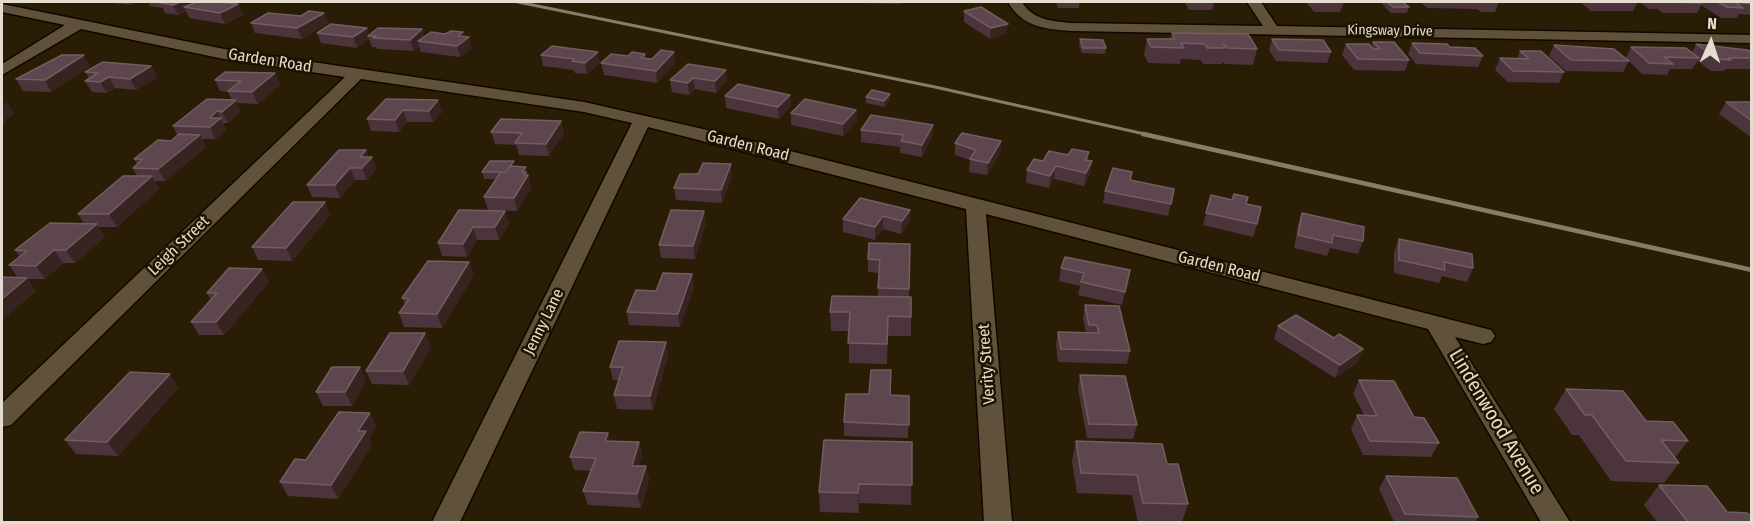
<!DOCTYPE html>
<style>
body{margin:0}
#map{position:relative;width:1753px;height:524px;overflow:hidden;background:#291d05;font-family:"Fira Sans Condensed",sans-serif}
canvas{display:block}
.frame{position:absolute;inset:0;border:3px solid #e4dcce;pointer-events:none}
.north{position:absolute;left:1681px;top:12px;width:60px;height:60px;-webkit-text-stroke:4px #1f1400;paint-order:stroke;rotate:3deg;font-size:16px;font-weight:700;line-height:24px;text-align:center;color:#e4dcce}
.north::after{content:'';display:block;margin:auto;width:21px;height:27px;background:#e4dcce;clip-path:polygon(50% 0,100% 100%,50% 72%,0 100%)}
</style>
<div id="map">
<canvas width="1753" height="524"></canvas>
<div class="frame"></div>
<div class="north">N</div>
</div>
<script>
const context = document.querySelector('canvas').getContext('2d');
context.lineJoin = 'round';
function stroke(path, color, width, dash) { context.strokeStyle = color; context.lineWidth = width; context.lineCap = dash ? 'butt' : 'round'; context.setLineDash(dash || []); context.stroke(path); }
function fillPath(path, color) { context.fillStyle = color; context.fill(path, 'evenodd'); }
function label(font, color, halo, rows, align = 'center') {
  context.font = font + ' "Fira Sans Condensed",sans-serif'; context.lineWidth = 5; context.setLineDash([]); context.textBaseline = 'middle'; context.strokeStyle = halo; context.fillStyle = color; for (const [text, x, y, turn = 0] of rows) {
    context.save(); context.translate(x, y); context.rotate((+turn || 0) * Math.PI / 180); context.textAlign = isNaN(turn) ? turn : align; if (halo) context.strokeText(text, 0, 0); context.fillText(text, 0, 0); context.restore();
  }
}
const street = new Path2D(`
 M1008 2H1022C1033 20 1051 21 1071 23L1263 26 1247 2H1261L1277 26 1752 35V43L1071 31C1045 29 1022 27 1008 2Z
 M2 4 224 49 584 102 716 132 1491 330 1495 336 1491 342 1483 344 1455 337 1570 522H1541L1428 329 986 214 1012 522H984L966 209 648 127 460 522H432L632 123 584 112 361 79 11 425 2 427V403L345 77 224 59 81 29 2 75V64L65 25 2 12Z`);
stroke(street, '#110700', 3);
fillPath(street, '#60523a');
stroke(new Path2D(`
 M518 2 935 87 1149 135`), '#867c69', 3);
stroke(new Path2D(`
 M1143 134 1752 270`), '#867c69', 4.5);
fillPath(new Path2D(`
 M105 2H139L130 5Z
 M148 2H220L238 4 243 15 225 24 189 18 186 11 178 15 165 13 163 8 150 6Z
 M866 2H901V4L866 3Z
 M1056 2H1079V8H1058Z
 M1185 2H1214L1212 10H1189Z
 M1306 2H1344L1340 12H1314Z
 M1383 2H1403L1409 7 1407 13H1391L1382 4Z
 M1420 2H1499L1495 12H1481L1477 9 1427 8Z
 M1582 2H1638L1633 11H1591L1581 3Z
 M1642 2H1752V15L1739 14 1737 18H1721L1701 5 1697 13H1663L1657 9H1649L1641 3Z
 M964 11 1007 34 990 39 964 22Z
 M324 13 328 23 302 39 255 33 251 23Z
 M422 29 424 37 463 32 465 37 472 48 460 57 421 52 419 46 414 51 377 49 376 47H372L369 39 357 48 321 43 317 33 369 35Z
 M1172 33 1257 49 1253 65 1225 64 1222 62V64H1203L1201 60 1181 59 1180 64 1148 63 1144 54 1147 39H1170Z
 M1080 39 1106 48 1105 54 1082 53 1079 45Z
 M1272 39 1331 52 1327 63 1276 61 1269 50Z
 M1373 42 1409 60 1405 71 1354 70 1342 55 1346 44 1371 48Z
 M1412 43 1450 47 1483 56 1478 67 1416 64 1408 54Z
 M1696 44 1752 52V69H1726L1724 71H1711L1698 61 1692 69H1670L1667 75 1642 74 1629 61 1623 72 1566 71 1549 56 1554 45 1626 58 1631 47 1692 53Z
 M1520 51 1564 72 1559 83 1508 82 1495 70 1500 58 1517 59Z
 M674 52 675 63 657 83 604 75 601 63 628 56 645 54 646 59H652Z
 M541 55 600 63 587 74 575 73 574 70 543 66Z
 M688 64 727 81 716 93 695 89 689 95 672 92 670 80Z
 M90 66 51 92 23 91 16 79Z
 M151 66 157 78 136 90 115 88 107 93 92 92 85 81 89 78 85 72Z
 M225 72 280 85 258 104 237 103 241 112 228 123H223L226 130 215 139H202L206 147 165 181H155L159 189 117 227H98L105 237 75 263H63L45 279H27L36 291 2 320V277L18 278 9 265 20 257 15 250 84 224 78 214 137 176 133 168 137 164 134 159 171 141 177 135 173 126 232 100 228 92 220 91 215 80Z
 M890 94V100L884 107 866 103V97Z
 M790 95 791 106 779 119 726 108 725 96Z
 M438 100 442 112 433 122H407L399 132 371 131 367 119Z
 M1726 102H1752V138L1719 114Z
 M856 110 857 121 843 136 791 125V113Z
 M561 121 564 133 549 156 519 155 516 145 495 144 491 132Z
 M933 125 932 137 922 157 900 153V147L861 142V130Z
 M1001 141 1000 153 987 175 969 172 970 160 955 155V143Z
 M366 150 368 157H372L376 169 367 180H355L340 198 312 197 307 185Z
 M1089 152 1088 160 1092 161 1090 174 1084 186 1054 179 1049 188 1026 183 1027 170 1043 161 1068 155Z
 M515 166 526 167 531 188 517 211 488 210 484 197 496 179H484L482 172Z
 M732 176 722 203 676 200 674 188Z
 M1174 189 1168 216 1103 203 1105 191Z
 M1211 195 1232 200 1246 204 1257 224 1253 237 1203 225Z
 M325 202 330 215 292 261 258 260 252 247Z
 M910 210 909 223 901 234 883 229 875 240 843 232V219Z
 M505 211 509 224 499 240H477L467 257 442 256 438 243Z
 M1302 213 1363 241 1358 254 1330 248 1327 256 1294 248 1298 225Z
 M706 224 695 259 661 258 659 245Z
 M1399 239 1473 268 1467 282 1442 276 1439 283 1394 273V252Z
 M910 244 909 297 911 317V336H888L887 364 849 363V331H831L830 312 878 297 879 273 868 272V259Z
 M469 262 474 275 442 328 404 327 399 313 405 304 402 298Z
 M1061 268 1130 270 1122 305 1078 295 1080 286 1059 281Z
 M262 269 269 282 224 335H199L191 322 211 300 207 293Z
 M692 274 694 288 680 327 629 325 627 312 656 291Z
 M1085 305 1130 351 1127 364 1058 362 1056 345 1058 332 1086 333 1083 318Z
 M1278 326 1334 338 1363 349 1357 363 1335 378 1274 339Z
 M425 333 431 347 409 385 372 384 366 371Z
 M666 342 668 355 653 410 617 409 614 395 619 380H613L610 367Z
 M170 374 178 388 118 456 76 454 65 440Z
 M1080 375 1137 425 1133 439 1087 438 1078 389Z
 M1359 380 1414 417 1439 443 1431 457 1363 455 1351 429 1357 415H1364L1353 394Z
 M366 381 352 406H323L316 392Z
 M1566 389 1646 421 1688 441 1675 458 1679 463 1664 483 1611 481 1579 435H1572L1554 409Z
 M890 395 909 396 908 438 844 436V422Z
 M370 413 376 427 369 438 372 445 338 499 288 496 280 482 306 460Z
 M608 433 610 441 639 442 642 456 639 466H646L649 480 641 508 588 505 583 491 591 471 574 470 570 457Z
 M1076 441 1188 504 1182 522H1138L1132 495 1077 493 1072 461Z
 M912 442 911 505 859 503V513L820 512 819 492Z
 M1386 476 1478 517 1475 522H1394L1379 489Z
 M1659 485 1727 512 1752 522H1657L1644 505Z`), '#4c343d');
fillPath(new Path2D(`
 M128 2H139L130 5Z
 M180 2H207L184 7 186 11 178 15 173 5Z
 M238 4 243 15 225 24 220 13Z
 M324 13 328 23 302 39 297 28Z
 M1008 24 1007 34 990 39 991 28Z
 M367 28 370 36H368L369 39 357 48 353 37Z
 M422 29 425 40 418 41 419 46 414 51 410 40Z
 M463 32 466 40 469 37 472 48 460 57 457 46 458 36Z
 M598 52 600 63 587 74 585 63Z
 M674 52 675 63 657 83 656 71Z
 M84 55 90 66 51 92 45 80Z
 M151 66 157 78 136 90 130 79Z
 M726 70 727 81 716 93 715 81Z
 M275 73 280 85 258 104 252 92Z
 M109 77 115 88 107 93 100 82Z
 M693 78 695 89 689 95 688 83Z
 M890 94V100L884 107V101Z
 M790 95 791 106 779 119 778 107Z
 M236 100 241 112 228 123 222 112Z
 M438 100 442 112 433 122 429 111Z
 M7 102 15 114 5 120 7 123 2 126V106Z
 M403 110 407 122 399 132 395 120Z
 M856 110 857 121 843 136V124Z
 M217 111 226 130 215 139 210 127V118Z
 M561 121 564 133 549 156 546 144Z
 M933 125 932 137 922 157V145Z
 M200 135 206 147 165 181 158 169Z
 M1001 141 1000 153 987 175 988 163Z
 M366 150 369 159 372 157 376 169 367 180 362 168 360 157Z
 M1092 161 1090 174 1084 186 1086 173Z
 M731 164 732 176 722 203 721 190Z
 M1056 166 1054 179 1049 188 1050 176Z
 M526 167 531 188 517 211 514 198 522 172Z
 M350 168 355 180 340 198 335 185Z
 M152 176 159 189 117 227 109 214Z
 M325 202 330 215 292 261 286 248Z
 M910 210 909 223 901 234 902 221Z
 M505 211 509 224 499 240 495 227Z
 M704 211 706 224 695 259 693 246Z
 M883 216V229L875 240V227Z
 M97 224 105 237 75 263 66 250Z
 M473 227 477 240 467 257 463 244Z
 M54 250 63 263 45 279 36 266Z
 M469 262 474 275 442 328 437 314Z
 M262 269 269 282 224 335 216 322Z
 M692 274 694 288 680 327 678 314Z
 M27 278 36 291 2 320V299Z
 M425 333 431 347 409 385 403 371Z
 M666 342 668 355 653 410 650 396Z
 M1363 349 1357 363 1335 378 1340 365Z
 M360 367 366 381 352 406 345 392Z
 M170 374 178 388 118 456 107 442Z
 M370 413 376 427 369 438 372 445 338 499 331 485 358 431Z
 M608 433 612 447 605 441Z
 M639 442 642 456 635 479 632 466Z
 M646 466 649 480 641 508 637 494Z
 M859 484V513L858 493Z`), '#372320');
const building = new Path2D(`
 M162 2H180L173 5 160 3Z
 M197 2H220L238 4 220 13 184 7Z
 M1387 2H1403L1409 7H1393Z
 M1667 2H1700L1702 3 1668 2Z
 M1718 2H1752V4L1735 2 1743 8 1727 7Z
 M981 7 1008 24 991 28 964 11Z
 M309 11 324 13 297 28 251 23 268 13 301 16Z
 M331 24 367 28 353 37 317 33Z
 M378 28 422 29 410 40 373 38 376 36H368Z
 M451 31 463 32 458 36 469 37 457 46 418 41 431 32 445 34Z
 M1172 33 1248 34 1257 49 1228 48 1223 44 1225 48H1207L1205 44 1181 43 1184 48 1151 47 1147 39H1175Z
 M1080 39 1103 40 1106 48H1083Z
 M1272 39 1323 40 1331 52 1279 50Z
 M1373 42H1394L1409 60 1358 59 1346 44H1369L1373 49H1380Z
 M1412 43 1447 44 1450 47 1475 48 1483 56 1420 53Z
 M1696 44 1747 50 1752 52V58H1728L1731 60 1718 59Z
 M1554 45 1614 49 1629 61 1571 60Z
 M552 46 598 52 585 63 572 61 575 59 541 55Z
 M1631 47 1686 48 1699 58 1664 57 1673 64 1649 63Z
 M661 50 674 52 656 71 601 63 611 54 628 56 632 52 645 54 641 58 652 59Z
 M1520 51H1541L1564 72 1513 71 1500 58 1529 59Z
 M62 55H84L45 80 16 79Z
 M103 62 151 66 130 79 109 77 100 82 85 81 98 73 85 72Z
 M688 64 726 70 715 81 693 78 688 83 670 80Z
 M225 72 275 73 252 92 228 91 241 81 215 80Z
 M738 84 790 95 778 107 725 96Z
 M872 90 890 94 884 101 866 97Z
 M207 99 236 100 222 112 217 111 210 118H221L210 127 173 126Z
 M386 99 438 100 429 111 403 110 395 120 367 119Z
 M805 99 856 110 843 124 791 113Z
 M1726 102H1752V121Z
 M871 115 933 125 922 145 901 141 904 135 861 130Z
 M501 119 561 121 546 144 515 143 522 133 491 132Z
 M962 133 1001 141 988 163 970 159 976 150 955 143Z
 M179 134 200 135 158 169 133 168 143 159H134L158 140 171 141Z
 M1072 149 1089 152 1085 160 1092 161 1086 173 1056 166 1050 176 1027 170 1034 159 1043 161 1049 151 1068 155Z
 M339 150H366L360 157H372L362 168H350L335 185H307Z
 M490 161H514L506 172H482Z
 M703 163 731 164 721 190 674 188 680 174H698Z
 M510 166 526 167 522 172H526L524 175H528L514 198 484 197 501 172H506Z
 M1113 168 1132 172 1130 180 1174 189 1171 204 1105 191Z
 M123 176H152L109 214H78Z
 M1234 194 1248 197 1246 204 1261 207 1257 224 1206 213 1211 195 1232 200Z
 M860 198 910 210 902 221 883 216 875 227 843 219Z
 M293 202H325L286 248 252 247Z
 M459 210 505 211 495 227H473L463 244 438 243Z
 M671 210 704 211 693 246 659 245Z
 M1302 213 1364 227 1363 241 1333 235 1332 243 1298 235Z
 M50 223 97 224 66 250H54L36 266 9 265 27 251 15 250Z
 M1399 239 1472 254 1473 268 1444 262 1445 270 1399 260Z
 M869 243 910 244 909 289 878 288 880 260 868 259Z
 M1065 257 1130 270 1125 292 1081 282 1084 273 1061 268Z
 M428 261 469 262 437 314 399 313 409 299 402 298Z
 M229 268 262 269 216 322H191L217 293H207Z
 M663 273 692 274 678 314 627 312 636 290 656 291Z
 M2 277 27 278 2 299Z
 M832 296 911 297V317L888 316 887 344 848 343 850 312H830Z
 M1085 305 1119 306 1130 351 1061 349 1058 332 1099 333 1097 325H1089Z
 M1296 315 1334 338 1339 334 1363 349 1340 365 1278 326Z
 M390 333H425L403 371H366Z
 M619 341 666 342 650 396 614 395 623 367H610Z
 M332 367H360L345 392H316Z
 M871 370H891L890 395 909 396V425L844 422 846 394H869Z
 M130 372 170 374 107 442 65 440Z
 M1080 375 1125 376 1137 425 1089 424Z
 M1359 380 1394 381 1414 417 1424 418 1439 443 1370 441 1357 415 1377 416Z
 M1566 389 1623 391 1646 421 1673 422 1688 441 1661 440 1679 463 1626 461 1592 415H1585Z
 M339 412 370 413 358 431H366L331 485 280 482 295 459 306 460Z
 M580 432 608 433 605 441 639 442 632 466H646L637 494 583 491 596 458 570 457Z
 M824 440 912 442V485L859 484 858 493 819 492Z
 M1076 441 1162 444 1167 464H1178L1188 504 1143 503 1137 475 1081 473Z
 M1386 476 1457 478 1478 517 1405 514Z
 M1659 485 1707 486 1727 512 1747 513 1752 517V522H1688Z`);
fillPath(building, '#5d464d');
stroke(building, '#725d61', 1.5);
label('14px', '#e4dcce', '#1f1400', [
 ["Kingsway Drive",1390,31,1]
]);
label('16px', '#e4dcce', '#1f1400', [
 ["Garden Road",270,61,9],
 ["Garden Road",748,146,14],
 ["Leigh Street",179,246,-44],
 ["Garden Road",1219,267,14],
 ["Jenny Lane",544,322,-64],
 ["Verity Street",987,364,-94]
]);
label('20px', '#e4dcce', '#1f1400', [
 ["Lindenwood Avenue",1496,422,59]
]);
</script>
